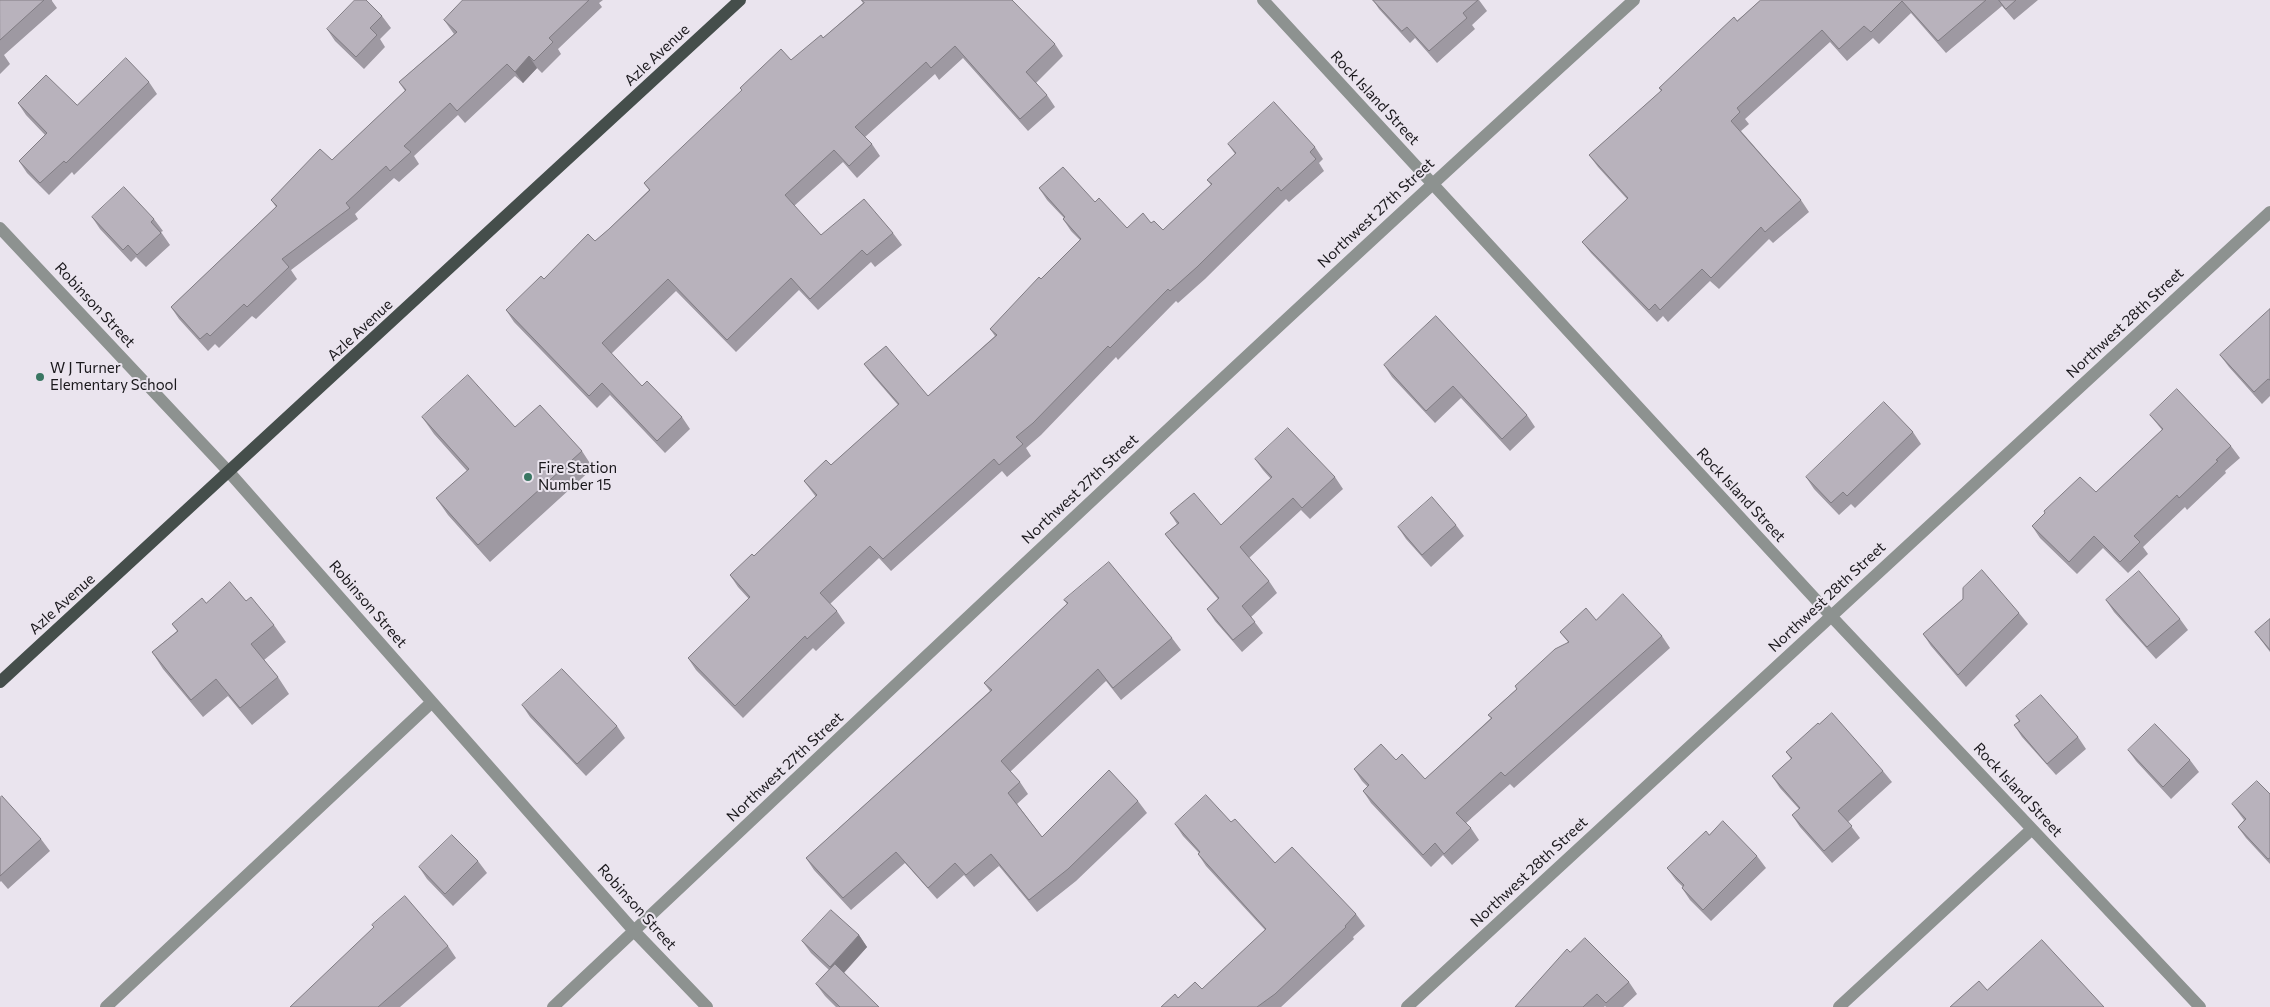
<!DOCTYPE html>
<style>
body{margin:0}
canvas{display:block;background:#eae4ee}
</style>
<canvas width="2270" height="1007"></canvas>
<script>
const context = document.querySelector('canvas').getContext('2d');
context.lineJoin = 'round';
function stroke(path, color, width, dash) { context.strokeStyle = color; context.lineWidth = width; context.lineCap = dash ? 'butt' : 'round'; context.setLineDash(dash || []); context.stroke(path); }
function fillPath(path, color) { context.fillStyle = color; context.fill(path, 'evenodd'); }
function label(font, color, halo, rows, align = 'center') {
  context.font = font + ' Commissioner,sans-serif'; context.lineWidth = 4; context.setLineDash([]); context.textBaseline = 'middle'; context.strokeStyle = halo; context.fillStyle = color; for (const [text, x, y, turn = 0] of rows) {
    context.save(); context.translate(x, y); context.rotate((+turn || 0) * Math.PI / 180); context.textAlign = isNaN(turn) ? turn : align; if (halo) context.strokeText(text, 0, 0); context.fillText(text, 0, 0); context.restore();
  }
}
stroke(new Path2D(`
 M1263 0 1831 616 2200 1007
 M0 228 229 472 634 931 707 1007
 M106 1007 432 702
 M553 1007C912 670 1269 331 1634 0
 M1407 1007 2270 212
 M1839 1007 2032 829`), '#8d9290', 12);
stroke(new Path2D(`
 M0 682 740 0`), '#454e4b', 12);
fillPath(new Path2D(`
 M0 0H52V1L57 8 4 55 10 64 0 74Z
 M463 0H603L599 3 602 7 558 49 561 54 542 73 537 68 523 83 515 76 465 123 458 115 414 156 419 164 399 182 394 178 355 214 358 219 291 270 297 279 256 319 252 316 219 348 215 344 208 351 179 319 171 307 276 207 271 200 332 160 405 91 399 82 454 34 444 20Z
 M861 0H1012L1055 44 1063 56 1036 83 1047 95 1055 107 1028 131 963 58 939 80 935 74 865 137 872 144 880 156 857 178 843 162 794 206 821 235 893 233 902 245 875 267 871 262 818 310 799 290 736 352 676 291 611 354 642 386 682 417 690 429 665 453 610 395 597 408 514 322 506 310 595 241 609 229 649 190 644 183 791 60 823 38 863 3Z
 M1373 0H1479L1487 11 1472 25 1475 29 1437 63 1415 38 1410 43 1379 9Z
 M1761 0H2038L2014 20 2002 6 1946 53 1911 13 1879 44 1873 38 1847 61 1830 42 1745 119 1749 124 1741 131 1801 200 1809 212 1773 243 1769 239 1719 289 1710 281 1668 322 1663 316 1657 322 1591 253 1582 242 1627 199 1598 167 1589 155 1661 91 1659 88Z
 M382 16 391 28 380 39 385 47 364 69 335 41 327 29Z
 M149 82 157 94 74 175 72 172 49 195 27 173 19 161 45 135 26 115 18 103 77 105Z
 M1228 144 1315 147 1323 159 1319 163 1324 171 1289 202 1286 199 1205 279 1178 303 1176 301 1118 360 1116 357 1041 435 1026 448 1031 456 1007 477 1002 471 891 571 879 558 830 604 837 611 845 623 816 651 813 648 743 718 696 670 688 658 749 599 738 587 730 575 754 556 816 497 804 481 831 465 898 405 873 376 864 364 928 396 995 336 990 329 1080 240 1071 231 1063 219 1064 218 1047 200 1039 188 1095 202 1127 228 1151 223 1163 230 1211 185 1207 180 1235 154Z
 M92 217 154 219 163 231 161 232 170 245 146 267 136 257 131 262 100 229Z
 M2270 309V396L2262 404 2229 367 2220 355Z
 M1436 316 1527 415 1535 427 1510 451 1461 398 1435 423 1392 377 1384 365Z
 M2150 415 2231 446 2240 458 2225 471 2226 473 2187 510 2185 507 2143 547 2148 554 2128 573 2103 548 2077 574 2040 538 2032 526 2096 492 2162 430Z
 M422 417 515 427 582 451 593 468 490 562 448 515 436 498 467 471 434 434Z
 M1913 432 1921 444 1855 508 1851 504 1839 515 1814 489 1806 477Z
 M1255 459 1335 477 1343 489 1310 519 1301 510 1249 558 1269 581 1277 593 1251 617 1263 633 1242 652 1215 621 1207 609 1218 599 1174 546 1165 534 1177 524 1170 513 1221 525 1271 479 1263 470Z
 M1456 525 1464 536 1431 567 1406 539 1398 527Z
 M1963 599 2019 613 2028 624 1966 687 1931 646 1923 634Z
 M1064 600 1172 638 1181 650 1121 700 1106 681 1010 772 1020 782 1028 794 1017 804 1042 837 1138 801 1147 813 1076 881 1037 912 999 866 974 887 964 875 937 899 905 863 851 910 814 870 806 858 990 691 984 683 1067 604Z
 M2106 600 2180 619 2188 630 2156 659 2114 612Z
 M246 601 274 625 286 642 264 660 278 677 289 694 252 725 228 696 203 717 163 669 152 652 177 631 172 624 206 603Z
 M2270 619V652L2255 632Z
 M1596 620 1662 636 1670 648 1514 788 1510 784 1466 823 1471 828 1479 840 1452 865 1443 855 1431 867 1371 803 1363 791 1368 787 1362 781 1354 769 1396 760 1425 779 1491 718 1488 715 1568 642 1560 632Z
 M522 705 617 726 625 738 586 776 530 717Z
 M2016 716 2078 737 2086 749 2056 775 2022 737 2014 725 2019 721Z
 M2128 750 2190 760 2199 772 2171 799 2136 761Z
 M1786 752 1883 771 1892 782 1848 822 1860 838 1832 863 1800 827 1792 815 1799 809 1780 788 1772 776 1791 759Z
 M2270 794V864L2246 838 2238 827 2244 820 2232 804Z
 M0 798 41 839 50 851 8 889 1 881 0 882Z
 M1231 822 1275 863 1356 914 1365 926 1353 937 1354 939 1281 1007H1161L1178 998 1202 989 1265 930 1206 866 1198 854 1199 853 1183 836 1175 824Z
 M1709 835 1757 856 1766 868 1711 921 1690 900 1682 888 1683 887 1676 880 1667 868Z
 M478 861 487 873 453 906 427 879 419 867Z
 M859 935 867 947 844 973 879 1007H836L825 996 816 984 829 970 811 953 802 941Z
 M448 946 456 958 400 1007H290Z
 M1629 982 1637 994 1623 1007H1606L1605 1006 1604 1007H1515Z`), '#9e99a2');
fillPath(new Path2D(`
 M529 56 537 68 523 83 515 72Z
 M859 935 867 947 838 979 830 967Z`), '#817d84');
const building = new Path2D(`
 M0 0H44L0 40Z
 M355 0H366L382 16 370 28 377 35 356 57 327 29Z
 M463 0H589L549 38 553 42 534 61 529 56 515 72 507 64 457 111 450 103 404 146 411 152 390 171 386 166 346 203 350 208 282 259 289 267 247 307 244 304 210 336 207 333 200 339 171 307 277 206 271 200 320 149 332 160 406 90 399 82 457 32 444 20Z
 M862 0H1012L1055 44 1026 72 1047 95 1020 119 955 46 931 68 926 62 855 127 872 144 849 166 834 150 785 195 821 235 864 199 893 233 867 255 862 250 810 299 791 278 727 340 668 279 602 343 642 386 647 381 682 417 657 441 602 383 589 396 506 310 541 276 544 279 588 234 595 241 609 229 650 190 644 183 742 90 740 88 781 49 791 60 821 35 823 38 864 3Z
 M1373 0H1478L1463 13 1467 18 1429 51 1407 27 1402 31Z
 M1761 0H1986L1938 41 1902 1 1871 32 1864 26 1839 49 1822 30 1737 108 1740 112 1731 121 1801 200 1765 232 1761 227 1711 278 1702 269 1660 310 1655 304 1649 310 1582 242 1628 198 1589 155 1662 90 1659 88 1734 17 1737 21Z
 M1999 0H2016L2006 9Z
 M126 58 149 82 66 163 64 161 40 183 19 161 47 133 18 103 46 75 77 105Z
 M1274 102 1315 147 1310 152 1316 159 1281 191 1278 187 1197 267 1170 291 1168 289 1110 348 1108 346 1033 423 1016 437 1023 444 999 465 994 459 883 559 870 546 820 593 837 611 807 639 805 636 735 706 688 658 750 597 730 575 752 554 754 556 817 495 804 481 826 460 831 465 899 404 864 364 886 346 928 396 997 335 990 329 1039 277 1041 279 1081 239 1063 219 1065 217 1039 188 1063 167 1095 202 1099 198 1127 228 1143 213 1151 223 1154 221 1163 230 1212 184 1207 180 1236 153 1228 144Z
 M124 187 154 219 151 222 161 233 137 255 128 245 123 250 92 217Z
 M2270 309V380L2268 379 2254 392 2220 355Z
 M1436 316 1527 415 1502 439 1453 386 1426 411 1384 365Z
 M468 375 515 427 540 405 582 451 478 545 436 498 469 469 422 417Z
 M2177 389 2231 446 2216 460 2218 461 2179 498 2177 495 2134 536 2140 542 2120 562 2094 536 2069 562 2032 526 2045 513 2044 511 2080 477 2096 492 2163 429 2150 415Z
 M1884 402 1913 432 1847 496 1843 492 1831 503 1806 477Z
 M1288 428 1335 477 1302 508 1293 498 1240 547 1269 581 1242 606 1255 622 1233 640 1207 609 1219 598 1165 534 1179 523 1170 513 1194 493 1221 525 1272 477 1255 459Z
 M1432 497 1456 525 1422 555 1398 527Z
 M1109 562 1172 638 1113 688 1098 669 1001 761 1020 782 1008 793 1042 837 1109 770 1138 801 1068 869 1029 900 991 854 966 875 955 863 928 888 896 852 843 898 806 858 992 690 984 683 1068 603 1064 600Z
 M1982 570 2019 613 1958 675 1923 634 1963 599V588Z
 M2139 571 2180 619 2147 647 2106 600Z
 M230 582 246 601 251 597 274 625 251 644 278 677 240 708 216 679 191 700 152 652 178 631 172 624 202 598 206 603Z
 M1623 594 1662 636 1505 776 1501 772 1456 813 1471 828 1444 854 1435 843 1423 855 1363 791 1369 785 1354 769 1381 744 1396 760 1402 754 1425 779 1492 718 1488 715 1517 689 1515 686 1555 649 1569 642 1560 632 1586 608 1596 620Z
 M2270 619V650L2255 632Z
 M562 669 617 726 577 764 522 705Z
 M2041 695 2078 737 2047 764 2014 725 2020 721 2016 716Z
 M1832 713 1883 771 1838 811 1852 826 1824 851 1792 815 1800 808 1772 776 1792 758 1786 752 1818 723 1819 724Z
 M2155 724 2190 760 2163 787 2128 750Z
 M2257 781 2270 794V858L2268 859 2238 827 2246 819 2232 804Z
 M1206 795 1231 822 1235 819 1275 863 1292 847 1356 914 1345 926 1346 927 1275 994 1257 1007H1161L1175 994 1178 998 1195 982 1202 989 1266 929 1198 854 1200 852 1175 824Z
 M2 796 41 839 0 876V798Z
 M1723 821 1757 856 1703 910 1682 888 1684 885 1667 868 1706 831 1709 835Z
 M452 835 478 861 445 894 419 867Z
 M405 896 448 946 378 1007H290L374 927 372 925Z
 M831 910 859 935 830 967 802 941Z
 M1585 938 1629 982 1606 1003 1597 994 1583 1007H1515L1567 949 1570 952Z
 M2042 940 2104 1007H1950L1979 981 1987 990Z
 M835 964 879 1007H840L816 984Z`);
fillPath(building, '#b8b2bc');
stroke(building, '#817d84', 1);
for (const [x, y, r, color] of [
 [40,377,5,"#397662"],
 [528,477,5,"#397662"]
]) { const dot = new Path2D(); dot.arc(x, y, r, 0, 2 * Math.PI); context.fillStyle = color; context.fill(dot); stroke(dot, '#eae4ee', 2); }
label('15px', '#1a181c', '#eae4ee', [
 ["Azle Avenue",657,55,-43],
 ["Rock Island Street",1375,98,47],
 ["Northwest 27th Street",1376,213,-43],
 ["Robinson Street",95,305,47],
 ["Northwest 28th Street",2125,323,-43],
 ["Azle Avenue",360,330,-43],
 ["Northwest 27th Street",1080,489,-43],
 ["Rock Island Street",1741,495,47],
 ["Northwest 28th Street",1827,597,-43],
 ["Azle Avenue",62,604,-42],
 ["Robinson Street",368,604,49],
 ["Northwest 27th Street",785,767,-43],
 ["Rock Island Street",2018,790,47],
 ["Northwest 28th Street",1529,872,-43],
 ["Robinson Street",637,907,48]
]);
label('15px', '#1a181c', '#eae4ee', [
 ["W J Turner",50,368],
 ["Elementary School",50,385],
 ["Fire Station",538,468],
 ["Number 15",538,485]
], 'left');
</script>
